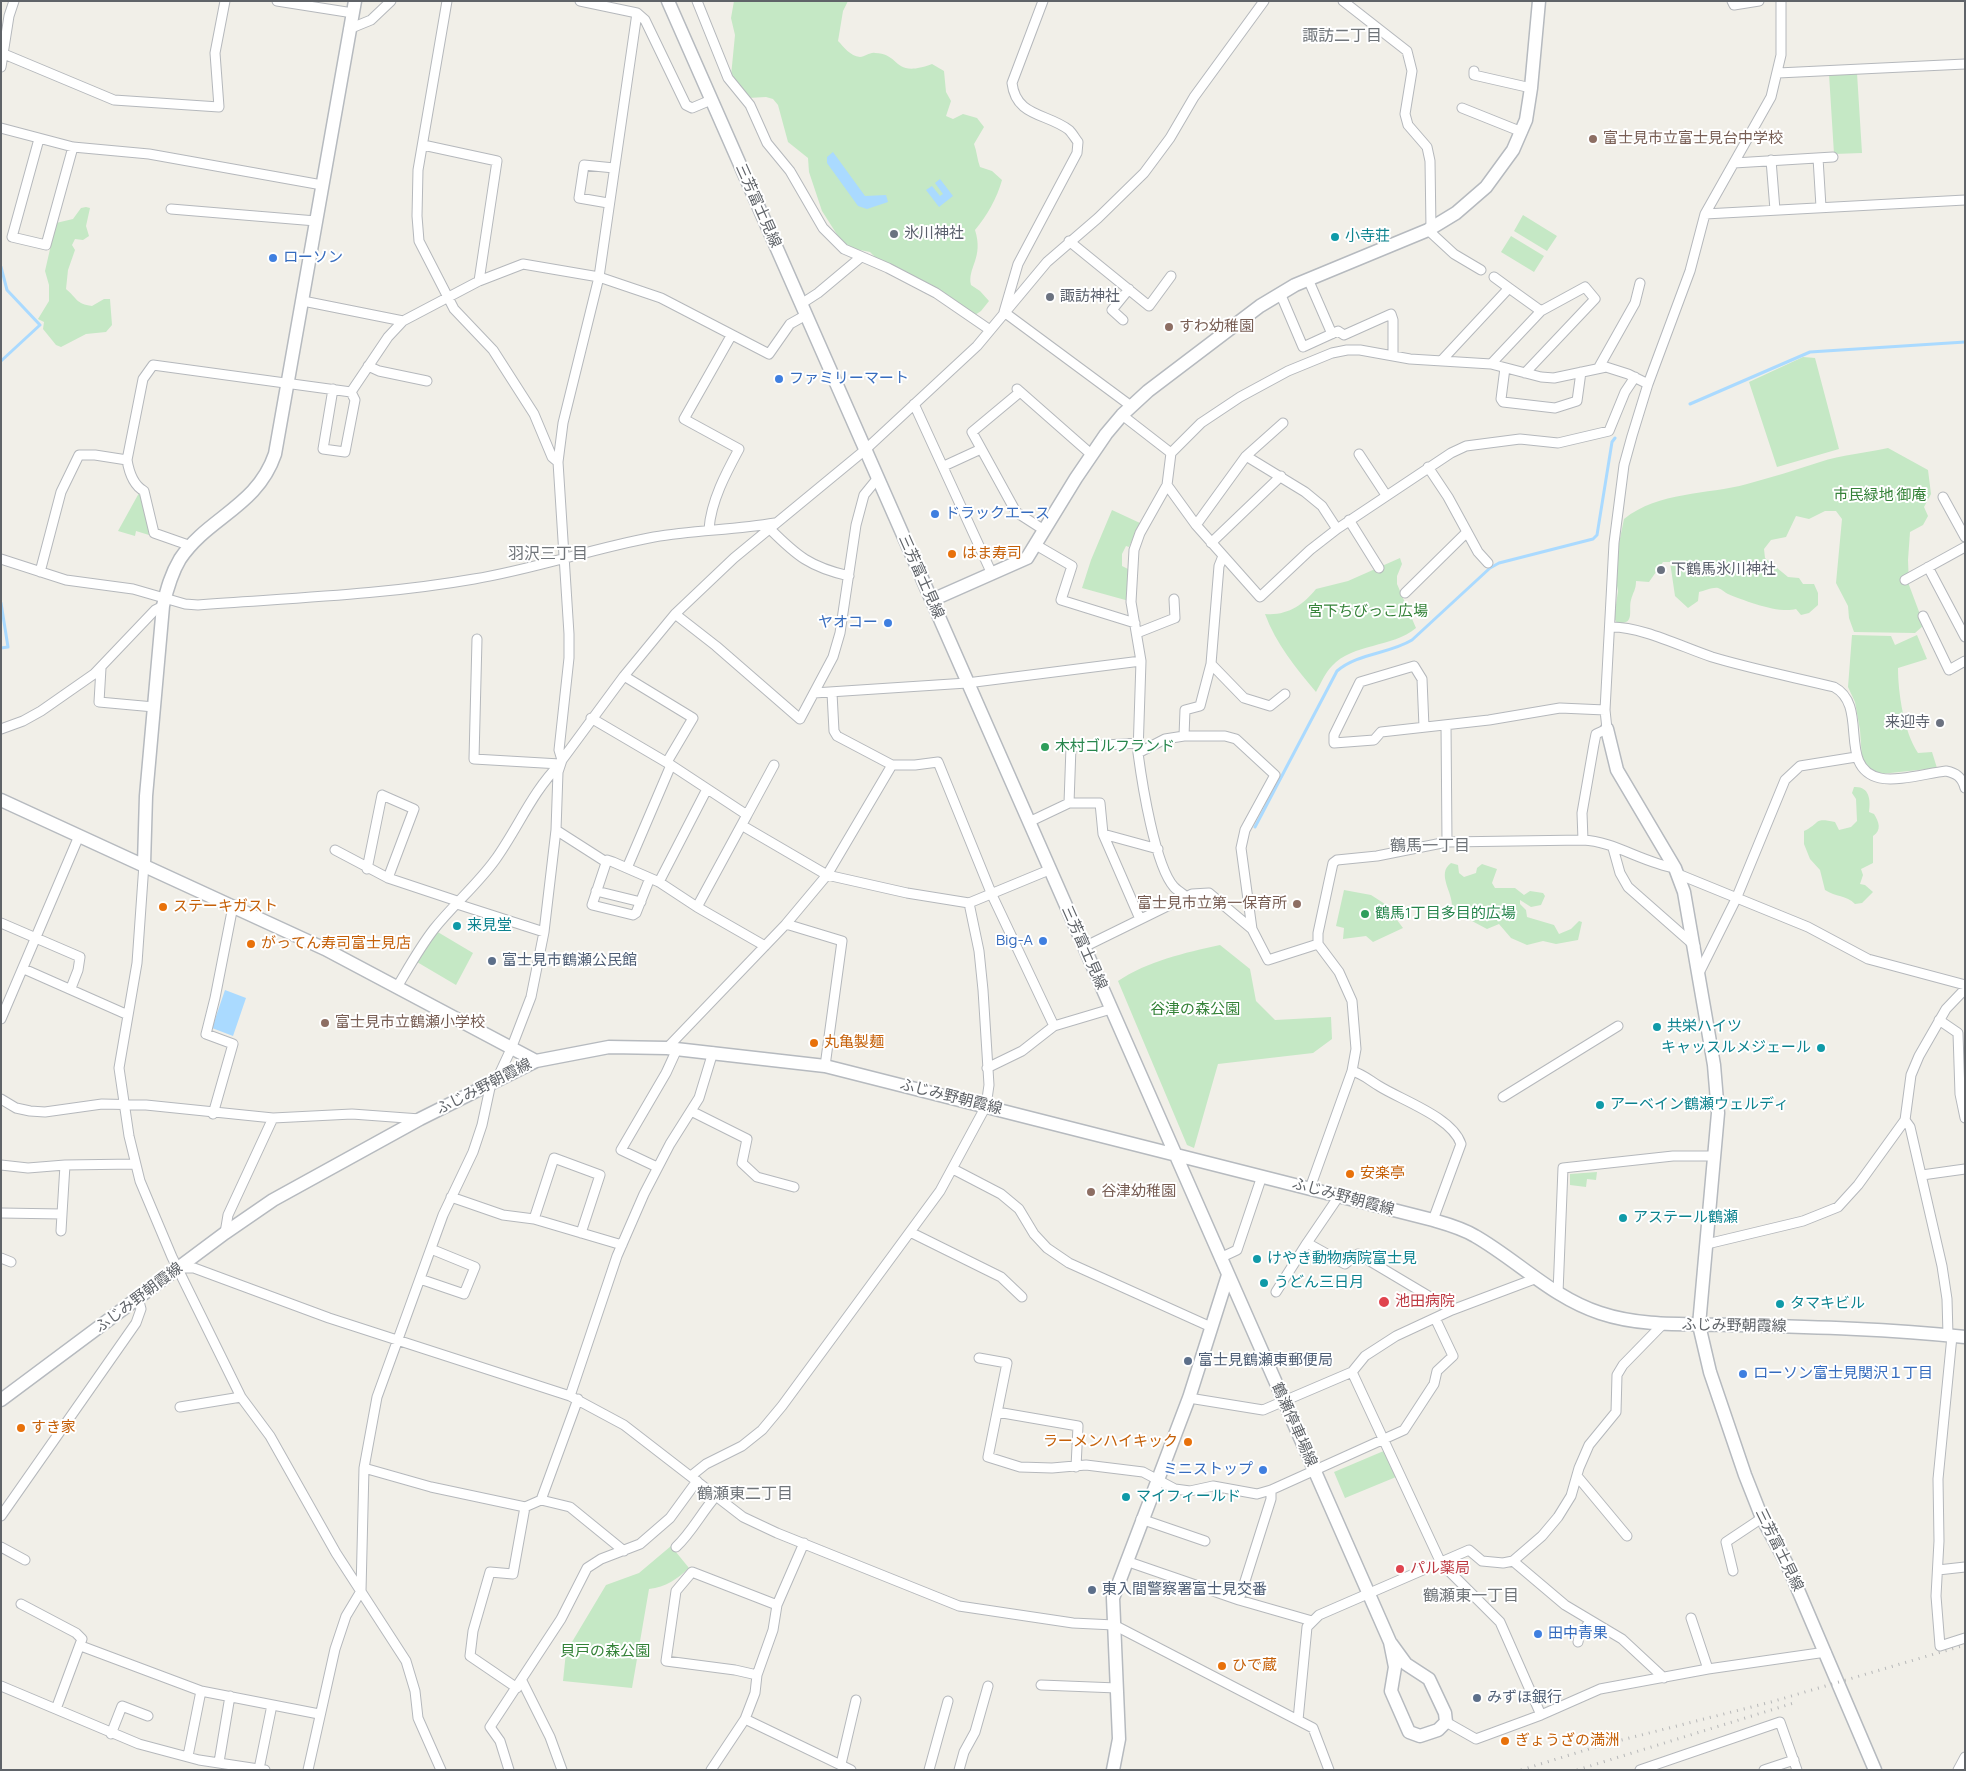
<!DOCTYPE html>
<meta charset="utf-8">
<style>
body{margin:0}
#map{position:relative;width:1966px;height:1771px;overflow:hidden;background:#f1efe8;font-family:Manrope,sans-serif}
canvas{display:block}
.frame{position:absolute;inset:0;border:2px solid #5f6368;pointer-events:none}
</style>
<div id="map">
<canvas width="1966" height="1771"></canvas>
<div class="frame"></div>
</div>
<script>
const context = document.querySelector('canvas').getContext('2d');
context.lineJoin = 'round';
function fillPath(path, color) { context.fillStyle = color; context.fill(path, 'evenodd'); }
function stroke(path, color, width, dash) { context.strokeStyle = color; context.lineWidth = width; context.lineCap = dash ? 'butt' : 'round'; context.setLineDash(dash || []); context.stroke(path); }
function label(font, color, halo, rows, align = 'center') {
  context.font = font + ' Manrope,"Noto Sans JP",sans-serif'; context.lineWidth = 4; context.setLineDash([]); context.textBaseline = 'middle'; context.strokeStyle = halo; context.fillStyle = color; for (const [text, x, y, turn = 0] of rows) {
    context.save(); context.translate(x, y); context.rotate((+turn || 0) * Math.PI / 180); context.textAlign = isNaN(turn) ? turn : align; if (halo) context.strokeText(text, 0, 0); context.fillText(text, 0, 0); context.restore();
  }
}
fillPath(new Path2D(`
 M734 1H848L843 11 838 41C844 47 850 56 860 57 865 57 870 52 875 53 901 53 892 79 932 64L944 71 946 92 951 101 946 116 953 119 963 114 977 118 984 127 974 144C977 152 977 159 980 167L992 171 1002 180C997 198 987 216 975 230 984 258 967 268 971 285L980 291 989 301 981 311 975 315 877 259 870 252 845 247 822 211 809 172 808 158 788 142 778 105 773 99 766 97 748 98 731 76 735 35 731 18Z
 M1857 73 1862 153 1834 154 1829 74Z
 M86 207 90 208 86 226 89 236 83 240 75 239 72 245 75 250 68 270 66 289C77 298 76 304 92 306L104 299H110L112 325 106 332 86 334 61 347 56 345 43 329 44 322 38 319 49 301V285L45 271 56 223 73 219 81 208Z
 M1523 215 1557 236 1547 251 1514 231Z
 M1511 236 1544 256 1534 272 1501 252Z
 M1803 357 1815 358 1839 449 1777 467 1749 382Z
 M1888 448 1928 470 1931 494 1924 507 1928 516 1923 525 1910 532 1908 560 1909 585 1924 625 1915 633 1854 632 1849 618 1848 606 1836 583 1842 519 1836 511H1825L1809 519 1796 516 1786 537 1771 540 1764 549 1765 558 1788 577 1799 578 1803 584H1814L1818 593V605L1809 613 1801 615 1796 609C1779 614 1745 601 1728 594 1725 593 1722 589 1718 588 1713 587 1704 591 1699 592L1698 601 1688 608 1675 596 1670 562H1663L1649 582 1636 581C1636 590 1633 592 1631 600 1628 610 1636 625 1617 623L1614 618 1618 591 1616 581 1618 548 1624 519C1659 491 1707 495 1747 484 1772 477 1796 470 1820 462 1841 455 1866 453 1888 448Z
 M139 493 144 503 149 535 136 531 135 536 118 531Z
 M1112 510 1140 523 1129 547 1126 546 1122 554V566L1130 570 1129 601 1082 588 1091 560Z
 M1400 558 1402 564 1397 576V584L1416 628C1392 648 1353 643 1332 666 1325 673 1321 683 1316 692 1296 668 1276 644 1265 614 1287 616 1303 605 1316 589L1348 581Z
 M1852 635 1891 636 1895 645 1917 635 1927 659 1898 668C1898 693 1904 732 1918 753L1932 752 1937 768 1881 774 1867 767 1862 759 1860 730 1855 702 1848 687Z
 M1854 787C1869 786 1871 799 1869 812L1874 814C1879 822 1882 830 1873 836V863L1861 869 1863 875 1860 884 1865 885 1873 892 1862 903 1855 904C1846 895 1836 897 1825 890L1820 870 1810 859 1804 844V831C1821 823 1813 817 1835 822L1839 830 1851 827 1857 821 1856 799 1852 793Z
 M1451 863 1458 865 1459 873 1464 877 1476 873 1477 868 1482 864 1497 869 1492 883 1495 888H1515L1524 895 1530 891 1543 893 1545 896 1541 905 1531 907 1520 900V904L1526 910 1527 917 1554 925 1559 934 1571 929 1579 921 1582 922 1578 940 1556 944 1543 941 1527 945 1511 938 1499 924 1487 929 1457 913 1452 907C1453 892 1436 874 1451 863Z
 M1344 890 1371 895 1385 904 1403 928 1373 942 1366 936 1343 939 1344 928 1336 926Z
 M436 931 473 953 456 985 417 962Z
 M1220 945 1250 969 1256 1001 1275 1020 1331 1017 1332 1039 1313 1053 1218 1064 1194 1148 1187 1145 1118 981C1148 961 1184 953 1220 945Z
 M1597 1172 1596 1180 1587 1179 1586 1187 1570 1185V1174Z
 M1386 1450 1396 1477 1345 1498 1334 1472Z
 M671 1546 689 1568C677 1579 666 1587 649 1589L632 1688 563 1681 566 1652 606 1585 639 1573Z`), '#c5e8c5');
fillPath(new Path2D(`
 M833 152 865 196 886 195 888 202 867 209 858 206 827 163V157Z
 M940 179 953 196 939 207 926 190 932 186 940 196 943 194 935 183Z
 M225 990 246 998 233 1036 212 1028Z`), '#aadaff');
stroke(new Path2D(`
 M1 267 7 290 40 325 1 361
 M1690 404 1810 352 1965 342
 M1 603 8 647 1 648
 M1255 827 1337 671C1358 653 1389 654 1412 640L1490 568 1499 563 1593 539 1597 535 1612 442 1615 438`), '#aadaff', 3);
const street = new Path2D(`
 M277 1 353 13
 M447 1 418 170 417 216 419 241 454 309 493 350 534 414 552 457 558 462
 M580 1 637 13 645 20 686 105 692 108 711 100
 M697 1 728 78 750 105 767 143 790 171 823 228 844 249 888 268 936 293 990 330
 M1343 1 1407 51 1412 71 1405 114 1408 125 1427 147 1430 161 1431 228
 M1732 1 1734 5 1759 1
 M349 29 371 20 391 1
 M4 54 114 100 219 107 215 53 225 1
 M1 67 9 16 14 1
 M1474 71V75L1531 88
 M1778 73 1965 64
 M1462 108 1522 132
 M1 128 73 147 149 154 322 185
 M39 139 12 237 46 245 73 147
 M423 145 497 161 479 281
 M1818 158 1821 207
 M1771 160 1775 210
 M1734 163 1833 157
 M608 203 579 198 584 165 614 168
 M171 209 316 221
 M1705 214 1965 200
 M1428 230 1454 254 1481 270
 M1069 241 1149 306 1171 276
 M1494 277 1509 288
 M1308 279 1332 334
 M1280 293 1303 347 1338 331 1344 335 1391 314 1393 320V355
 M303 301 403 321
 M801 304 818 293 861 257
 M1004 312 1018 264 1077 153 1078 142C1075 138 1072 133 1069 130 1047 113 1016 117 1012 83L1043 1
 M1004 312 1131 406
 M1123 320 1112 310 1129 289
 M1442 360 1509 288 1541 311 1585 287 1595 299 1525 373
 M1491 364 1541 311
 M368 366 379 371 427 381
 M1599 367 1635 303 1640 283
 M1505 368 1501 399 1503 402 1555 408 1577 401 1581 372
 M333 389 323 449 345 452 355 400 351 392
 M1017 389 1092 455
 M1020 392 972 432 1016 512 1044 530
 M914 404 992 574
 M1122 415 1171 453 1167 485 1140 533 1134 550 1131 602 1141 661 1138 753C1142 783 1155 866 1174 887 1178 891 1183 894 1187 897
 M1171 453 1201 423 1240 397 1288 371 1332 353 1347 350H1360L1410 359 1491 364 1541 377 1554 378 1606 367 1628 374 1648 384
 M1359 454 1386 495
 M1246 456 1305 492 1322 506 1337 529
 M127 460C129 472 133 485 144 491L154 533 191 546
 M944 466 981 449
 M1428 467 1448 497 1478 552 1488 563
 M1167 485 1196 525 1260 597 1310 550 1337 529 1451 453 1466 446 1520 439 1558 443 1609 431 1625 392 1635 377
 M1943 497 1965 537
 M1349 520 1379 568
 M1196 525 1246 456 1283 423
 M709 529C711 501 726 473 739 449L684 419 731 336
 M770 529C797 556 810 567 849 576
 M1211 543 1281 476
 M1036 545 1072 566 1061 600 1135 623
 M1 559 66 580 133 589 185 604 198 605C290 598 383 595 474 579 535 569 594 548 654 537 695 530 735 530 775 523
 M1928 567 1965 637
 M40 572 61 492 79 455H95L127 460 143 379 153 365 351 392 388 337 403 321 479 281 523 264 599 277 661 298 769 354 790 324 806 315
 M1905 580 1965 547
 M1405 593 1467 532
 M675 614 716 646 800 719 833 657 840 633 856 525 864 495 877 479
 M1923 616 1949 670 1965 661
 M1610 627C1640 626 1682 647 1712 657 1752 669 1793 677 1834 687 1870 706 1836 768 1880 778 1897 782 1928 773 1946 771 1956 773 1962 777 1965 788
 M1137 633 1175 618 1174 599
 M477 639 474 759 560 764
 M1211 664 1244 698 1270 706 1285 694
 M101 668 99 702 154 707
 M624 676 693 718 667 762
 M814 693 967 683 1141 661
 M832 693 834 731 837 736 892 765H915L938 762 992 895 1054 1026
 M591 718 671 765 747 815 697 907
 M1446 725 1447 842
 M1424 727 1422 679 1414 666 1360 682 1334 735V743L1374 740 1381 732 1489 720 1560 708 1605 710
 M1 729 23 721 41 711 94 674 155 610 163 606
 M1184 736 1185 710 1200 706 1211 664 1219 566 1223 556
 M1138 753 1165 739 1184 736H1225L1236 739 1275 775 1245 830 1241 848 1252 929
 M562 760 559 750 569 658V634L558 462 563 423 599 277 637 13
 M1069 803 1071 747 1139 743
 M747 815 774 765
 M1029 822 1069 803H1100L1103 834 1140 919
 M743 826 827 875 907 893 969 903 1049 870
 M556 830 606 862
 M1103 834 1158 849
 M1583 840 1582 813 1594 744 1596 734 1607 729 1605 710 1614 543 1624 465 1632 436 1648 384 1690 271 1705 214 1771 97 1781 55V1
 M1613 848 1620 873 1628 887 1695 946
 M335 850 388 878 460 902
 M144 864 137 963 119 1068 129 1136 140 1181 172 1257 241 1397 270 1436 336 1553 406 1661 415 1691 418 1718 441 1770
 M627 868 671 765
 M367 869 382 795 414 809 388 878
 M1678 874 1808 927 1868 959 1965 985
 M650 878 636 913 633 915 592 905 607 860 613 862 659 882 697 907 765 946
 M659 882 707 789
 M596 891 641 902
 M457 904 544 932
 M1 923 80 957 78 970 71 988
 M786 924 842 941 825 1066
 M1084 947 1192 894 1209 893 1252 929 1268 960 1318 944
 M24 969 128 1015
 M1699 973 1736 899 1785 780 1800 766 1856 757
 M397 987C409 967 420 947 434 929 453 905 477 885 495 860 518 828 532 792 560 764
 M1 1019 79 836
 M1939 1020 1958 1033 1960 1094 1965 1118
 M667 1048 786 924 827 875 892 765
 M987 1068 1022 1051 1054 1026 1111 1009
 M1352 1071C1363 1074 1369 1080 1379 1086 1401 1100 1452 1117 1461 1144L1433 1220
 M1503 1097 1618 1026
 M1 1099 16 1108 30 1111 45 1112 102 1104 146 1105 273 1118 352 1114 420 1119
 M691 1111 747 1139 742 1163 757 1177 794 1187
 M213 1114 233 1044 206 1034 215 998 233 906
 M1905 1120 1910 1127 1942 1266 1947 1299 1948 1335
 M1 1165 28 1168 65 1165
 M657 1167 621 1150 666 1073 677 1049
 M953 1169 1001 1194 1019 1209 1034 1234 1047 1248 1069 1263 1211 1327
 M1922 1175 1965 1169
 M1310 1188 1352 1071 1356 1049 1352 1001 1339 972 1318 944V933L1328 886 1333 863 1337 860 1377 856 1447 842 1583 840C1613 841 1644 863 1675 868
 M1339 1196 1307 1243 1345 1264 1358 1254 1452 1310
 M451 1197 503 1215 534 1219 622 1245
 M1 1213 62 1214 65 1165 135 1164
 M534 1219 554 1158 600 1175 581 1233
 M61 1231 62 1214
 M910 1232 1001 1277 1022 1297
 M225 1233 228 1215 273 1118
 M1707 1244 1803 1221 1838 1207 1858 1185 1905 1120 1911 1075 1919 1056 1946 1009 1965 989
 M1 1258 11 1262
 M1220 1258 1237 1250 1262 1176
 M178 1268H194L329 1318 570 1396 624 1425 743 1517 777 1533 959 1606 1073 1623 1114 1625 1313 1728 1329 1770
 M420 1279 464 1294 475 1267 431 1249
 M1276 1292 1307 1243
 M1558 1293 1563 1168 1673 1156H1715
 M1952 1336 1938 1479 1939 1541 1936 1596 1940 1646 1965 1638
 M979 1358 1007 1363 988 1457 1020 1467 1052 1468 1086 1465 1143 1472 1175 1489 1190 1491 1213 1486 1257 1494 1271 1490 1404 1430 1434 1384 1437 1371 1453 1356 1435 1318
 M1352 1372 1441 1563 1500 1622 1541 1715
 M570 1396 617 1256 644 1194 670 1144 699 1098 713 1052
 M1189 1398 1263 1410 1352 1372 1365 1356 1396 1336 1452 1310 1537 1278
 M180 1407 241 1397
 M997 1412 1078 1426 1076 1467
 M364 1468 431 1487 525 1507 541 1500 578 1399
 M691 1476 706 1464 742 1446 762 1430 782 1406 940 1191 986 1106 989 1085 983 990 979 951 969 903
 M1577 1476 1627 1536
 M541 1500 570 1507 624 1551
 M1 1516 136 1323 141 1309 138 1298
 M1141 1519 1205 1541
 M804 1543 777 1605 773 1630 757 1675 755 1693 745 1719 851 1770
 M1 1547 25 1560
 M676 1547C692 1532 701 1513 716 1496
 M1126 1561 1239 1600 1312 1621
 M1513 1561 1565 1605 1622 1639 1664 1678
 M1938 1570 1965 1567
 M1733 1571 1726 1542 1762 1518
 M1239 1600 1271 1499V1490
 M21 1604 76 1633 82 1639 56 1709
 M1691 1618 1708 1669
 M1578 1642 1579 1637 1590 1621
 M81 1646 201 1691 319 1714
 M757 1675 735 1670 666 1661 676 1591 692 1572 777 1605
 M522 1681 550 1737 562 1770
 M1041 1685 1117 1688
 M1 1686 139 1744 199 1760 265 1770
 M517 1688 470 1656 473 1631 490 1572 513 1574 525 1507
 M1298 1720 1307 1627 1319 1615 1469 1550 1482 1561 1503 1563 1513 1561 1542 1536 1558 1517 1571 1496 1579 1468 1589 1445 1616 1412 1617 1375 1623 1365 1663 1324
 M1446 1722 1476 1739 1541 1715 1600 1689 1708 1669 1826 1652
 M111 1734 122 1706 148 1716
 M188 1756 201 1691
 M219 1762 230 1696
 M841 1764 856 1700
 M259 1769 272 1705
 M308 1770 335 1649 346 1616 361 1591 364 1468 377 1397 443 1215 473 1152 482 1125 491 1083 498 1077 511 1049 531 997 544 932 556 830 558 772 562 760 624 676 675 614 734 558 865 450 977 346 1047 262 1098 218 1144 173 1170 138 1194 97 1264 1
 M509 1770 500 1741 490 1727 561 1619 587 1568 601 1559 640 1544 670 1518 697 1481
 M711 1770 745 1719
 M929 1770 948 1701
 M959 1770 964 1752 975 1732 988 1686
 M1640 1770 1780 1722 1797 1770
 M1764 1770 1794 1760
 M1958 1770 1965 1757`);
const secondary = new Path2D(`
 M668 1 1390 1642 1406 1664 1429 1679 1445 1713 1446 1722 1438 1730 1420 1736 1409 1732 1391 1691 1395 1667 1390 1642
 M932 600 1027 558 1076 478 1106 434 1122 415 1148 391 1260 306 1295 285 1428 230 1456 213 1486 187 1513 150 1526 120 1531 88 1539 1
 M1607 729 1617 770 1675 868 1684 892 1714 1065 1718 1113 1699 1325 1710 1372 1745 1475 1762 1518 1787 1564 1875 1770
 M1 800 325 949 536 1061
 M144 864 146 796 163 606C167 589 171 574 180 559 208 517 257 507 275 454L355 1
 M1 1400 225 1233 273 1200 420 1119 536 1061 609 1047 667 1048 825 1066 1433 1220C1447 1224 1462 1228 1475 1236 1517 1260 1553 1298 1600 1313 1645 1328 1692 1323 1738 1325 1814 1327 1889 1329 1965 1337
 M1113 1770 1119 1739 1113 1598 1189 1398 1228 1275`);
stroke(street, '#b5b8bc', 11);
stroke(secondary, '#b6babf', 15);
stroke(street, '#fff', 9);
stroke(secondary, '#fff', 12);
stroke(new Path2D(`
 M1521 1770 1602 1745 1771 1702 1965 1645
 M1577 1770 1797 1702`), '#b6b7b8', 3, [1, 6]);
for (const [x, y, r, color] of [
 [1593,139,5,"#8d6e63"],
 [894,234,5,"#6b7280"],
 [1335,237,5,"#0f9aa8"],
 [273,258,5,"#3f7fe0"],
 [1050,297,5,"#6b7280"],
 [1169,327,5,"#8d6e63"],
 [779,379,5,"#3f7fe0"],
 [935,514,5,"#3f7fe0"],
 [952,554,5,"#e8710a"],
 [1661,570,5,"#6b7280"],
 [888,623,5,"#3f7fe0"],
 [1940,723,5,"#6b7280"],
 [1045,747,5,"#2e9e5b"],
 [1297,904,5,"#8d6e63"],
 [163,907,5,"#e8710a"],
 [1365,914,5,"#2e9e5b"],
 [457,926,5,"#0f9aa8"],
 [1043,941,5,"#3f7fe0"],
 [251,944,5,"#e8710a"],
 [492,961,5,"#5c6f8a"],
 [325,1023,5,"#8d6e63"],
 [1657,1027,5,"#0f9aa8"],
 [814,1043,5,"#e8710a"],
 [1821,1048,5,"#0f9aa8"],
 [1600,1105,5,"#0f9aa8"],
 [1350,1174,5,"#e8710a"],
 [1091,1192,5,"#8d6e63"],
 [1623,1218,5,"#0f9aa8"],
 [1257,1259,5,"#0f9aa8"],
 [1264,1283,5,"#0f9aa8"],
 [1384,1302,6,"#e0444e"],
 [1780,1304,5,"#0f9aa8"],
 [1188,1361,5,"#5c6f8a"],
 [1743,1374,5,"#3f7fe0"],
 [21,1428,5,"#e8710a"],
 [1188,1442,5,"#e8710a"],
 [1263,1470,5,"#3f7fe0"],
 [1126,1497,5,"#0f9aa8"],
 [1400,1569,5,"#e0444e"],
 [1092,1590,5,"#5c6f8a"],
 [1538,1634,5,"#3f7fe0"],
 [1222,1666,5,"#e8710a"],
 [1477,1698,5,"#5c6f8a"],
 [1505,1741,5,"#e8710a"]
]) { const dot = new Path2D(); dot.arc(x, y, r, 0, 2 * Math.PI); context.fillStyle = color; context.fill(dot); stroke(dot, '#fff', 2); }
label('15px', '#785e54', '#fff', [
 ["富士見市立富士見台中学校",1603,139],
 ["すわ幼稚園",1179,327],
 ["富士見市立第一保育所",1287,904,"right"],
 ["富士見市立鶴瀬小学校",335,1023],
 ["谷津幼稚園",1101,1192]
], 'left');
label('15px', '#5f6368', '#fff', [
 ["三芳富士見線",758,206,66],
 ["三芳富士見線",921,577,66],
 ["三芳富士見線",1084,948,66],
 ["ふじみ野朝霞線",484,1087,-27],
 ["ふじみ野朝霞線",951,1097,14],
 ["ふじみ野朝霞線",1343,1197,15],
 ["ふじみ野朝霞線",139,1298,-37],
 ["ふじみ野朝霞線",1734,1326,1],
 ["鶴瀬停車場線",1294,1425,66],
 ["三芳富士見線",1779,1550,64]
]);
label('15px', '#5b616d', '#fff', [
 ["氷川神社",904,234],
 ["諏訪神社",1060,297],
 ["下鶴馬氷川神社",1671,570],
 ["来迎寺",1930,723,"right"]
], 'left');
label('15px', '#0d838f', '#fff', [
 ["小寺荘",1345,237],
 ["来見堂",467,926],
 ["共栄ハイツ",1667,1027],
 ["キャッスルメジェール",1811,1048,"right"],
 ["アーベイン鶴瀬ウェルディ",1610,1105],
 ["アステール鶴瀬",1633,1218],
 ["けやき動物病院富士見",1267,1259],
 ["うどん三日月",1274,1283],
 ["タマキビル",1790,1304],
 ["マイフィールド",1136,1497]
], 'left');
label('15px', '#366cbe', '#fff', [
 ["ローソン",283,258],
 ["ファミリーマート",789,379],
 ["ドラックエース",945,514],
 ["ヤオコー",878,623,"right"],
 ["Big-A",1033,941,"right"],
 ["ローソン富士見関沢１丁目",1753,1374],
 ["ミニストップ",1253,1470,"right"],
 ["田中青果",1548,1634]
], 'left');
label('15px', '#348238', '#fff', [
 ["市民緑地 御庵",1880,496],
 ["宮下ちびっこ広場",1368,612],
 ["谷津の森公園",1195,1010],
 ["貝戸の森公園",605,1652]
]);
label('15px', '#c56008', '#fff', [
 ["はま寿司",962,554],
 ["ステーキガスト",173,907],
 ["がってん寿司富士見店",261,944],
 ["丸亀製麺",824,1043],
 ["安楽亭",1360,1174],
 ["すき家",31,1428],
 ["ラーメンハイキック",1178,1442,"right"],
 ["ひで蔵",1232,1666],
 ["ぎょうざの満洲",1515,1741]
], 'left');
label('15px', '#27864d', '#fff', [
 ["木村ゴルフランド",1055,747],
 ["鶴馬1丁目多目的広場",1375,914]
], 'left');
label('15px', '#4e5e75', '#fff', [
 ["富士見市鶴瀬公民館",502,961],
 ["富士見鶴瀬東郵便局",1198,1361],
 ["東入間警察署富士見交番",1102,1590],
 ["みずほ銀行",1487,1698]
], 'left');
label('15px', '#be3a42', '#fff', [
 ["池田病院",1395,1302],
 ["パル薬局",1410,1569]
], 'left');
label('16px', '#70757a', '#fff', [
 ["諏訪二丁目",1342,37],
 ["羽沢三丁目",548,555],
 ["鶴馬一丁目",1430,847],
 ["鶴瀬東二丁目",745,1495],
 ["鶴瀬東一丁目",1471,1597]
]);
</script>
